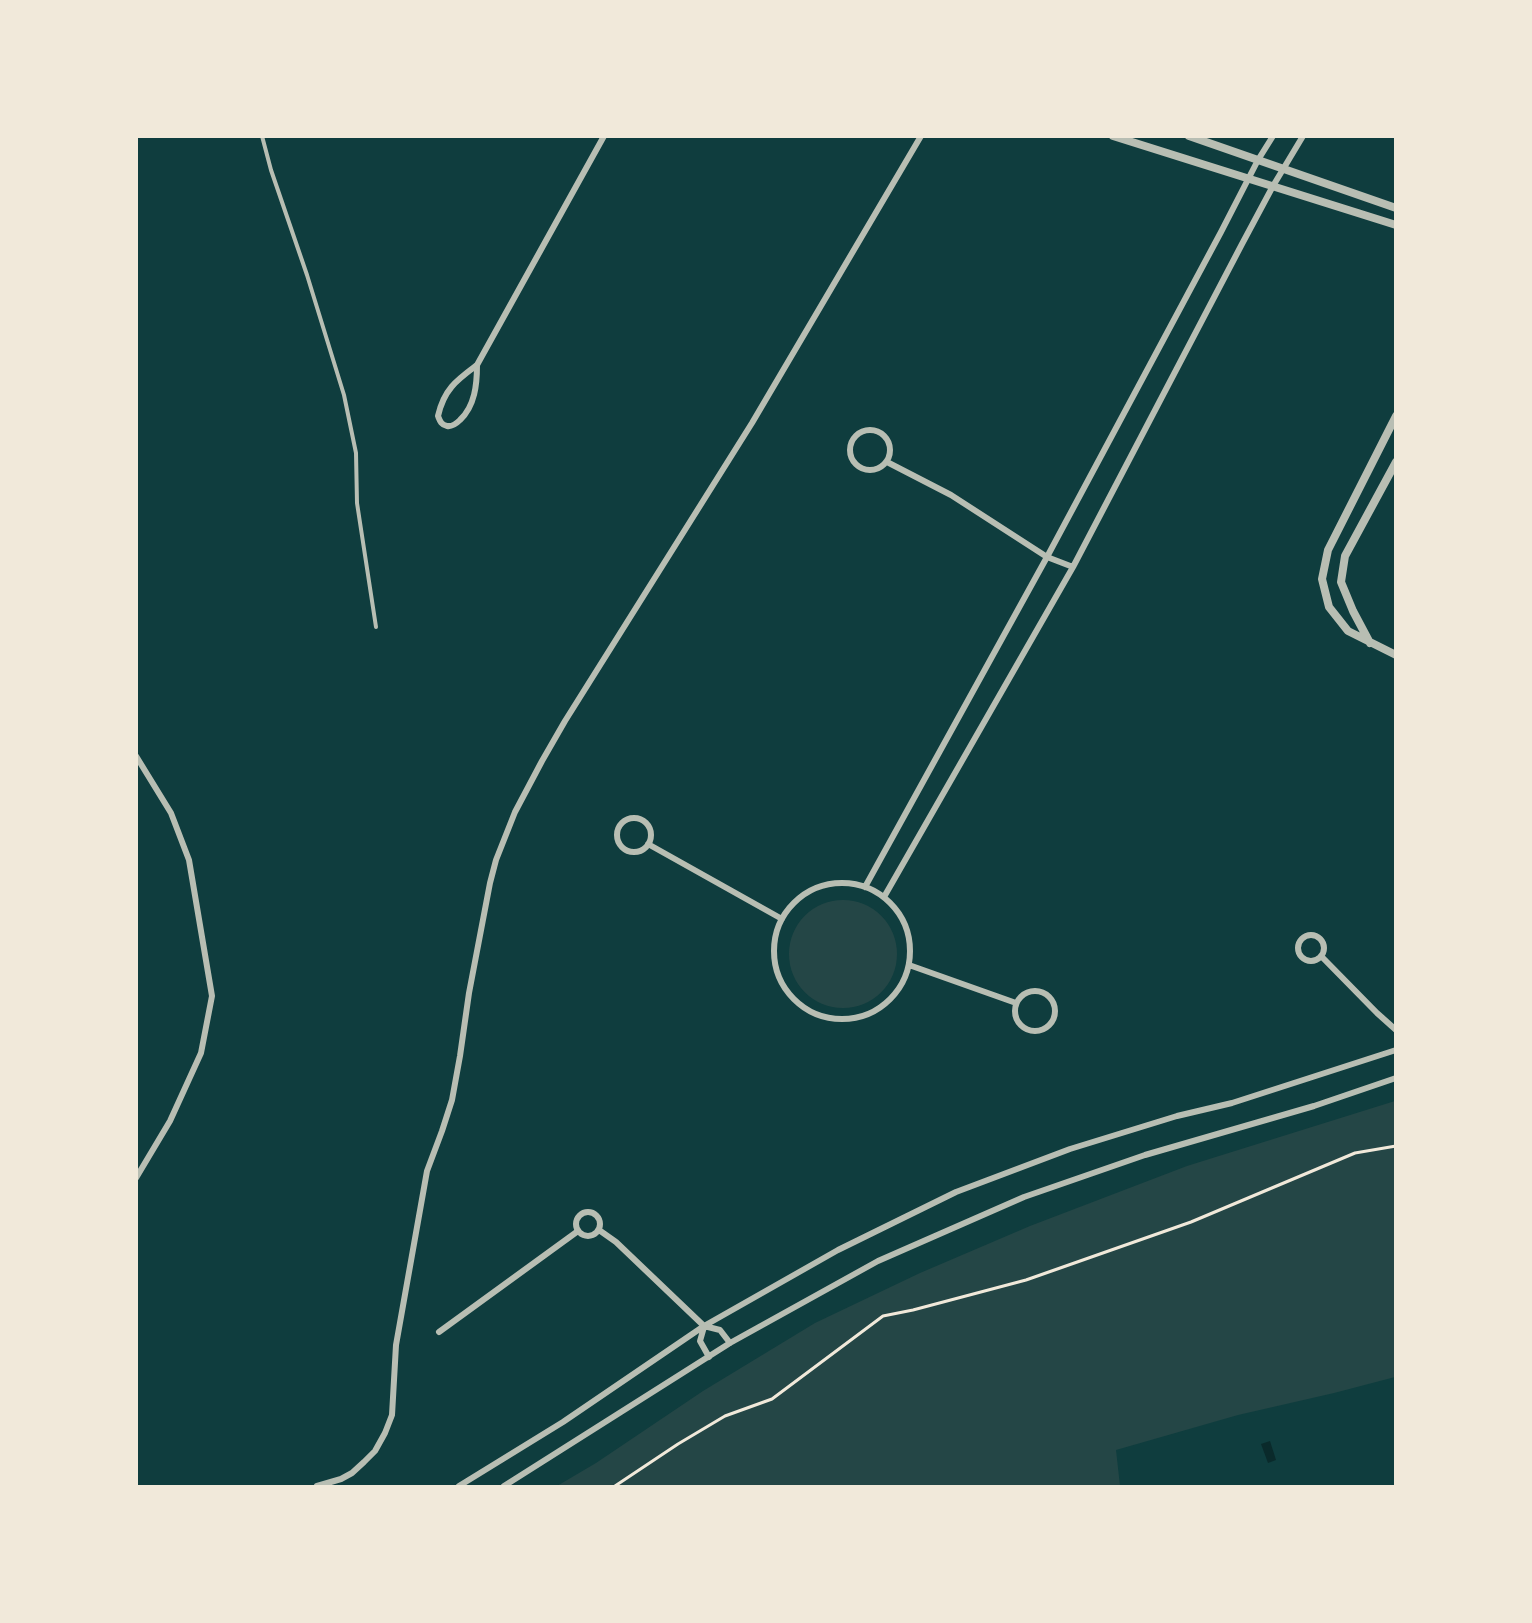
<!DOCTYPE html>
<style>
body{margin:0}
#map{position:relative;width:1532px;height:1623px;overflow:hidden;background:#0f3d3e;font-family:"IBM Plex Serif",serif}
canvas{display:block}
.frame{position:absolute;inset:0;border:138px solid #f1e9da;pointer-events:none}
</style>
<div id="map">
<canvas width="1532" height="1623"></canvas>
<div class="frame"></div>
</div>
<script>
const context = document.querySelector('canvas').getContext('2d');
context.lineJoin = 'round';
function fillPath(path, color) { context.fillStyle = color; context.fill(path, 'evenodd'); }
function stroke(path, color, width, dash) { context.strokeStyle = color; context.lineWidth = width; context.lineCap = dash ? 'butt' : 'round'; context.setLineDash(dash || []); context.stroke(path); }
fillPath(new Path2D(`
 M789 954a54 54 0 1 1 108 0a54 54 0 1 1-108 0Z
 M1395 1101V1377L1334 1393 1238 1415 1116 1450 1120 1486H557L596 1463 703 1391 815 1323 920 1273 1030 1226 1187 1166Z`), '#244646');
fillPath(new Path2D(`
 M1270 1441 1276 1460 1268 1463 1261 1444Z`), '#0a2a2b');
stroke(new Path2D(`
 M615 1486 678 1444 725 1416 772 1399 883 1316 913 1310 1026 1280 1191 1222 1355 1153 1396 1146`), '#f1e9da', 3);
stroke(new Path2D(`
 M262 136 271 170 307 275 344 395 356 453 357 503 376 627`), '#b8beb3', 4);
stroke(new Path2D(`
 M477 365C477 384 475 406 460 420 457 423 453 427 447 426 441 425 440 421 438 416 444 389 457 380 477 365L604 136
 M850 450a20 20 0 1 1 40 0a20 20 0 1 1-40 0Z
 M887 462 951 495 1047 557 1073 567
 M136 756 171 813 189 860 212 996 201 1053 170 1121 136 1178
 M617 835a17 17 0 1 1 34 0a17 17 0 1 1-34 0Z
 M648 844 782 919
 M774 951a68 68 0 1 1 136 0a68 68 0 1 1-136 0Z
 M865 887 1047 557 1221 232 1258 160 1273 136
 M884 897 1073 567 1242 244 1273 186 1303 136
 M1298 948a13 13 0 1 1 26 0a13 13 0 1 1-26 0Z
 M1321 956 1377 1013 1396 1030
 M909 965 1016 1003
 M1015 1011a20 20 0 1 1 40 0a20 20 0 1 1-40 0Z
 M576 1224a12 12 0 1 1 24 0a12 12 0 1 1-24 0Z
 M599 1230 616 1242 704 1326
 M704 1326 720 1330 730 1343
 M704 1327 700 1341 709 1357
 M439 1332 578 1231
 M317 1486 341 1479 352 1473 364 1462 375 1451 385 1433 392 1415 396 1345 427 1171 442 1131 452 1100 460 1056 469 993 490 883 496 860 515 812 542 761 565 721 752 423 921 136
 M459 1486 563 1422 704 1326 838 1250 956 1192 1070 1149 1177 1116 1232 1103 1396 1050
 M504 1486 730 1343 878 1261 1024 1197 1145 1155 1314 1106 1396 1078`), '#b8beb3', 6);
stroke(new Path2D(`
 M1113 136 1396 225
 M1189 136 1396 208
 M1396 416 1328 550 1322 579 1329 607 1348 631 1396 655
 M1370 643 1353 611 1341 582 1345 556 1396 462`), '#b8beb3', 8);
</script>
